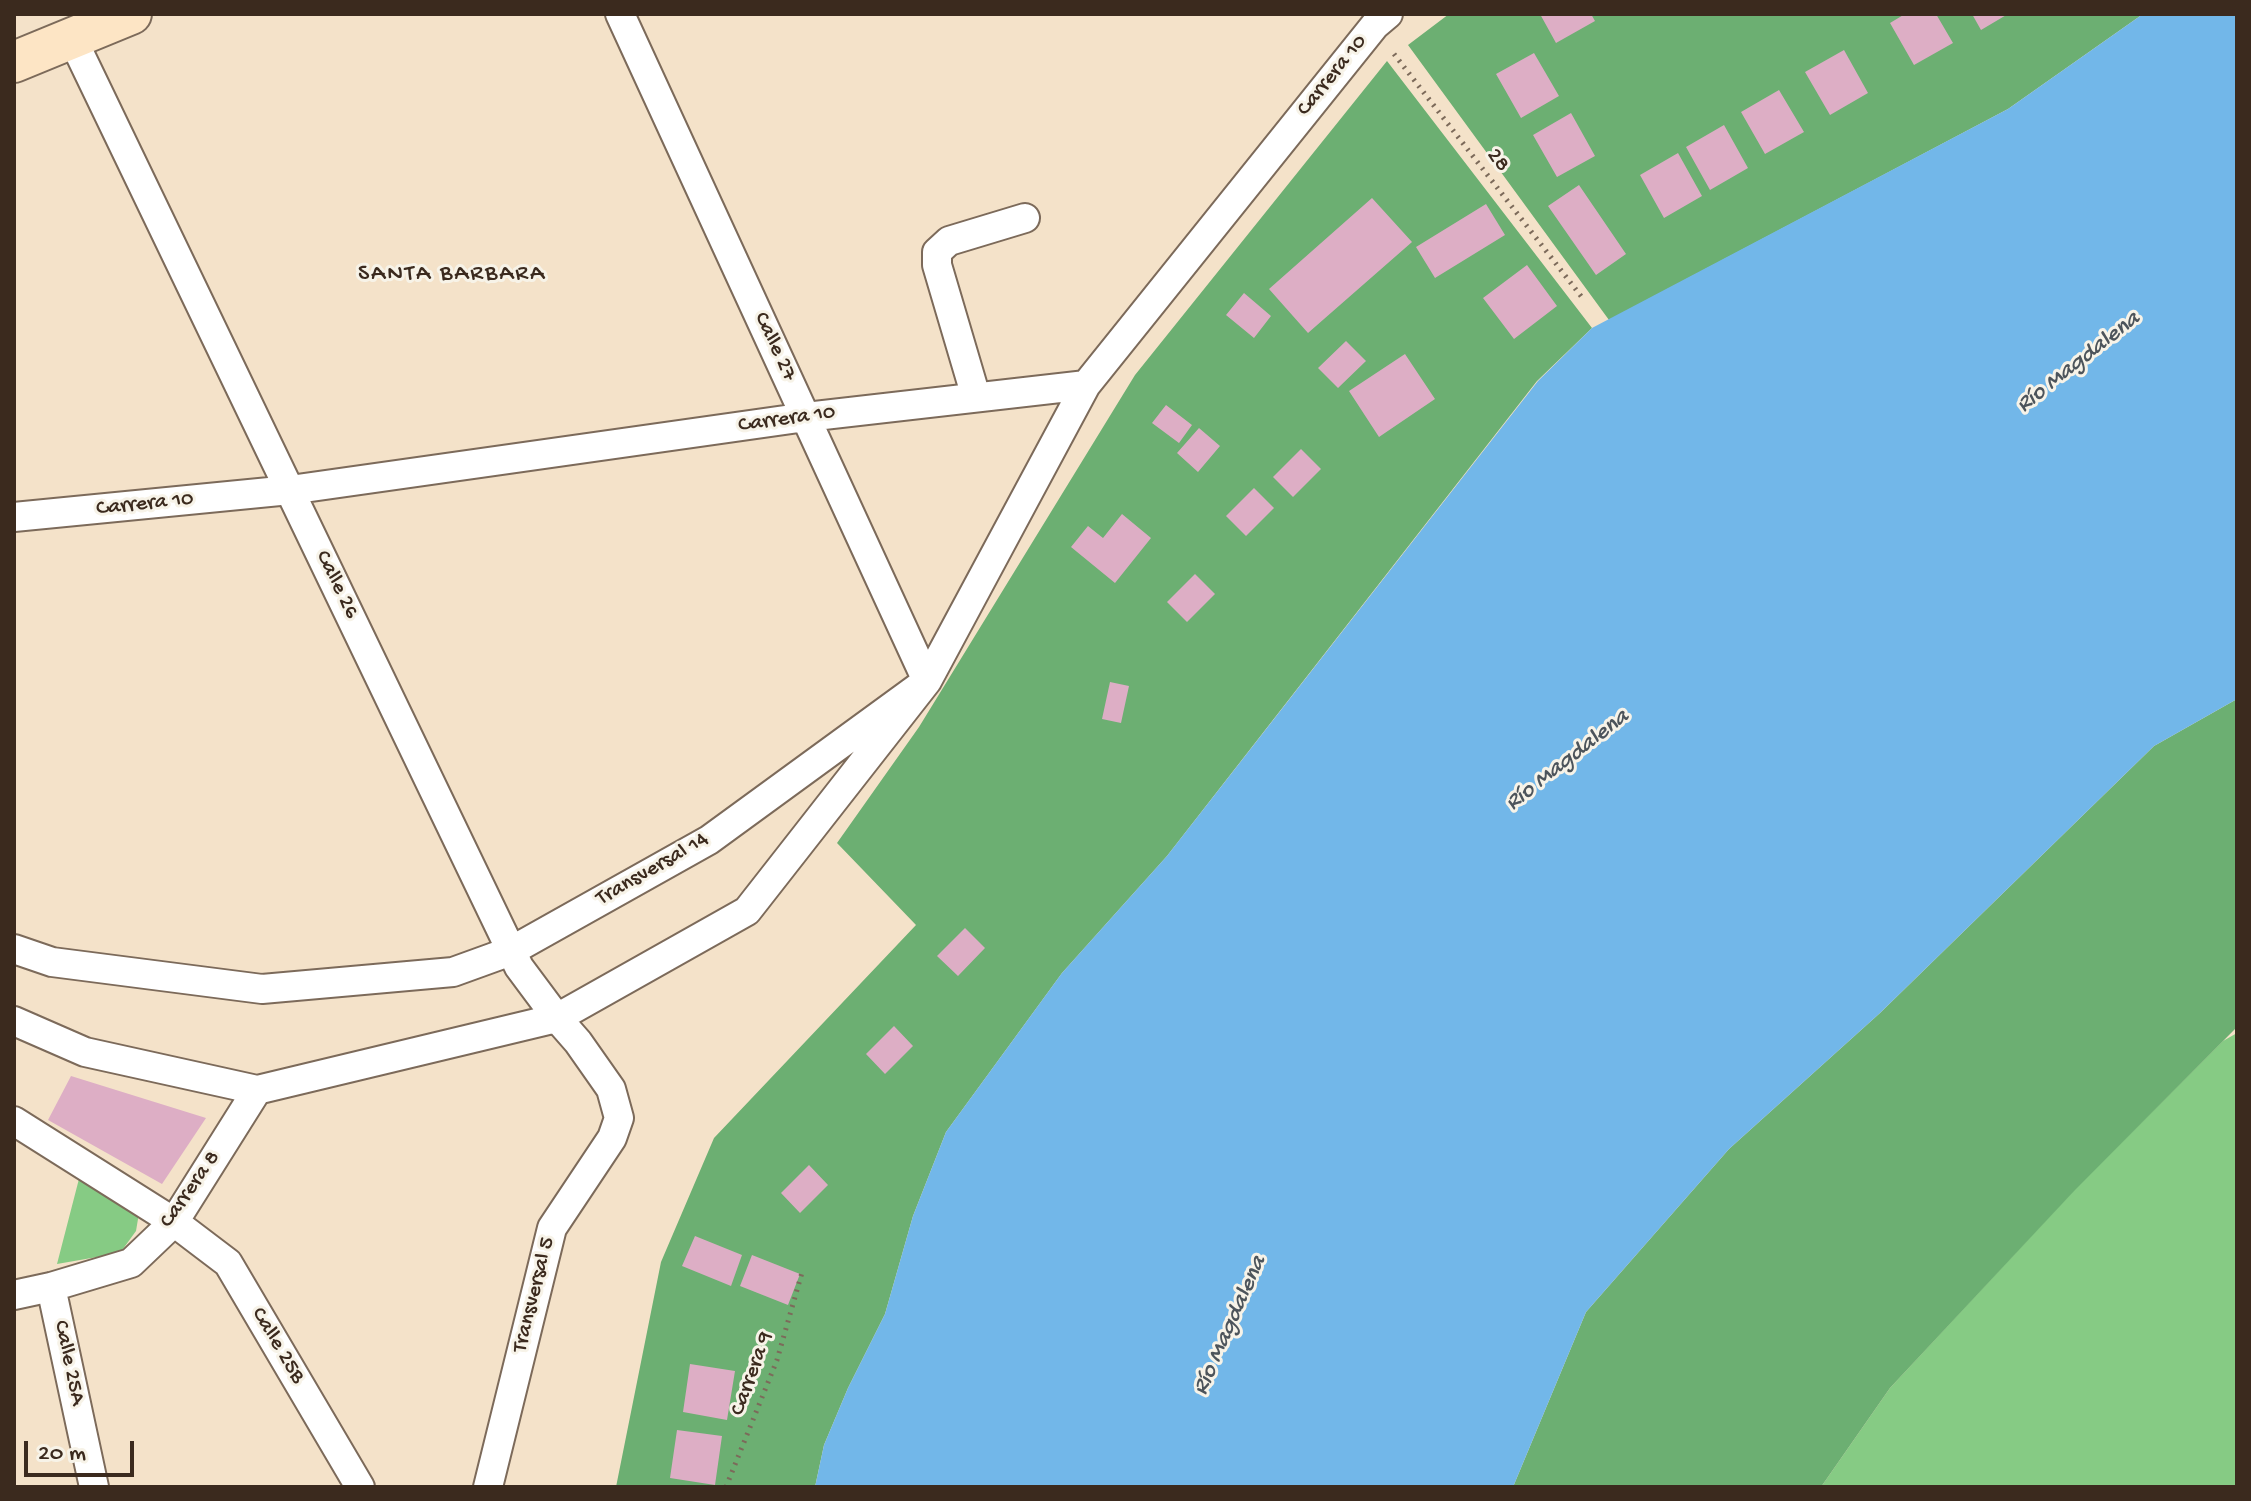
<!DOCTYPE html>
<meta charset="utf-8">
<style>
body{margin:0}
#map{position:relative;width:2251px;height:1501px;overflow:hidden;background:#f4e2c9;font-family:"Gochi Hand",sans-serif}
canvas{display:block}
.frame{position:absolute;inset:0;border:16px solid #3b2a1e;pointer-events:none}
.scale{position:absolute;left:24px;top:1441px;width:110px;height:36px;box-sizing:border-box;border:4px solid #3b2a1e;border-top:0;padding-left:10px;font-size:24px;line-height:28px;white-space:nowrap;color:#3b2a1e;-webkit-text-stroke:6px #f7f3e8;paint-order:stroke}
</style>
<div id="map">
<canvas width="2251" height="1501"></canvas>
<div class="frame"></div>
<div class="scale">20 m</div>
</div>
<script>
const context = document.querySelector('canvas').getContext('2d');
context.lineJoin = 'round';
function fillPath(path, color) { context.fillStyle = color; context.fill(path, 'evenodd'); }
function stroke(path, color, width, dash) { context.strokeStyle = color; context.lineWidth = width; context.lineCap = dash ? 'butt' : 'round'; context.setLineDash(dash || []); context.stroke(path); }
function label(font, color, halo, rows, align = 'center') {
  context.font = font + ' "Gochi Hand",sans-serif'; context.lineWidth = 6; context.setLineDash([]); context.textBaseline = 'middle'; context.strokeStyle = halo; context.fillStyle = color; for (const [text, x, y, turn = 0] of rows) {
    context.save(); context.translate(x, y); context.rotate((+turn || 0) * Math.PI / 180); context.textAlign = isNaN(turn) ? turn : align; if (halo) context.strokeText(text, 0, 0); context.fillText(text, 0, 0); context.restore();
  }
}
fillPath(new Path2D(`
 M2237 1033V1487H1821L1890 1388 2075 1189 2223 1041Z
 M80 1175 139 1213 136 1231 120 1253 57 1264Z`), '#86cb84');
fillPath(new Path2D(`
 M1449 14H2143L2008 109 1609 320 1408 45Z
 M1387 61 1592 328 1537 381 1167 856 1062 973 946 1132 913 1216 885 1314 848 1388 824 1445 815 1487H616L661 1262 714 1138 916 925 837 843 919 727 1135 375Z
 M2237 699V1027L2075 1190 1890 1388 1821 1487H1513L1586 1312 1729 1149 1880 1013 2154 746Z`), '#6caf72');
fillPath(new Path2D(`
 M2143 14H2237V699L2154 746 1880 1013 1729 1149 1586 1312 1513 1487H815L824 1445 848 1388 885 1314 913 1216 946 1132 1062 973 1167 856 1538 381 1592 328 2008 109Z`), '#72b7e9');
fillPath(new Path2D(`
 M1540 14H1591L1595 21 1556 43Z
 M1905 14H1936L1953 43 1914 65 1890 23Z
 M1972 14H2008L1981 30Z
 M1844 50 1868 93 1830 115 1805 72Z
 M1534 53 1559 96 1521 118 1496 74Z
 M1779 90 1804 132 1765 154 1741 112Z
 M1571 113 1595 156 1557 177 1533 135Z
 M1724 125 1748 168 1710 190 1686 147Z
 M1678 153 1702 196 1664 218 1640 175Z
 M1579 185 1626 254 1596 275 1548 206Z
 M1372 198 1412 242 1308 333 1269 289Z
 M1486 204 1505 235 1435 278 1416 247Z
 M1527 265 1557 306 1514 339 1483 298Z
 M1244 293 1271 316 1254 338 1226 315Z
 M1346 341 1366 361 1338 388 1318 368Z
 M1405 354 1435 399 1379 437 1349 391Z
 M1166 405 1192 425 1179 443 1152 423Z
 M1199 428 1220 446 1198 472 1177 453Z
 M1301 449 1321 469 1293 497 1273 477Z
 M1254 488 1274 508 1246 536 1226 516Z
 M1122 514 1151 538 1115 583 1071 547 1088 526 1103 538Z
 M1195 574 1215 594 1187 622 1167 602Z
 M1110 682 1129 686 1121 723 1102 719Z
 M965 928 985 948 958 976 937 956Z
 M894 1026 913 1046 885 1074 866 1054Z
 M71 1076 206 1118 162 1184 48 1120Z
 M809 1165 828 1185 800 1213 781 1193Z
 M695 1236 742 1255 731 1286 682 1266Z
 M752 1255 800 1274 788 1305 740 1286Z
 M690 1364 735 1371 727 1420 683 1412Z
 M677 1430 722 1436 715 1485 670 1478Z`), '#ddaec5');
const street = new Path2D(`
 M72 38 519 967 557 1018 578 1042 611 1089 619 1118 612 1138 552 1228 488 1487
 M976 397 937 265V252L949 241 1025 218
 M14 517 290 490 806 417 1086 385
 M14 949 52 962 262 989 453 972 511 951 709 840 927 681 1086 385 1375 25 1388 14
 M14 1021 85 1052 257 1090 557 1018 747 911 927 681 620 14
 M14 1121 174 1222 228 1263 360 1487
 M51 1287 94 1487
 M14 1295 51 1287 131 1263 174 1222 257 1090`);
const secondary = new Path2D(`
 M14 62 131 14`);
stroke(street, '#7c6a5a', 32);
stroke(secondary, '#7c6a5a', 44);
stroke(new Path2D(`
 M1394 54 1584 300
 M726 1487 777 1360 803 1269`), '#7c6a5a', 5, [2, 6]);
stroke(street, '#fff', 28);
stroke(secondary, '#fde5c5', 40);
label('22px', '#3b2a1e', '#f7f3e8', [
 ["Carrera 10",1333,76,-51],
 ["28",1497,161,52],
 ["Calle 27",774,347,65],
 ["Carrera 10",787,420,-8],
 ["Carrera 10",145,505,-6],
 ["Calle 26",336,585,64],
 ["Transversal 14",653,870,-30],
 ["Carrera 8",191,1190,-55],
 ["Transversal 5",535,1295,-76],
 ["Calle 25B",277,1346,59],
 ["Calle 25A",68,1363,78],
 ["Carrera 9",753,1374,-70]
]);
context.letterSpacing = '2px';
label('24px', '#3b2a1e', '#f7f3e8', [
 ["SANTA BARBARA",452,275]
]);
context.letterSpacing = '0px';
label('italic 24px', '#4c545b', '#f7f3e8', [
 ["Río Magdalena",2079,363,-38],
 ["Río Magdalena",1568,761,-38],
 ["Río Magdalena",1231,1326,-66]
]);
</script>
